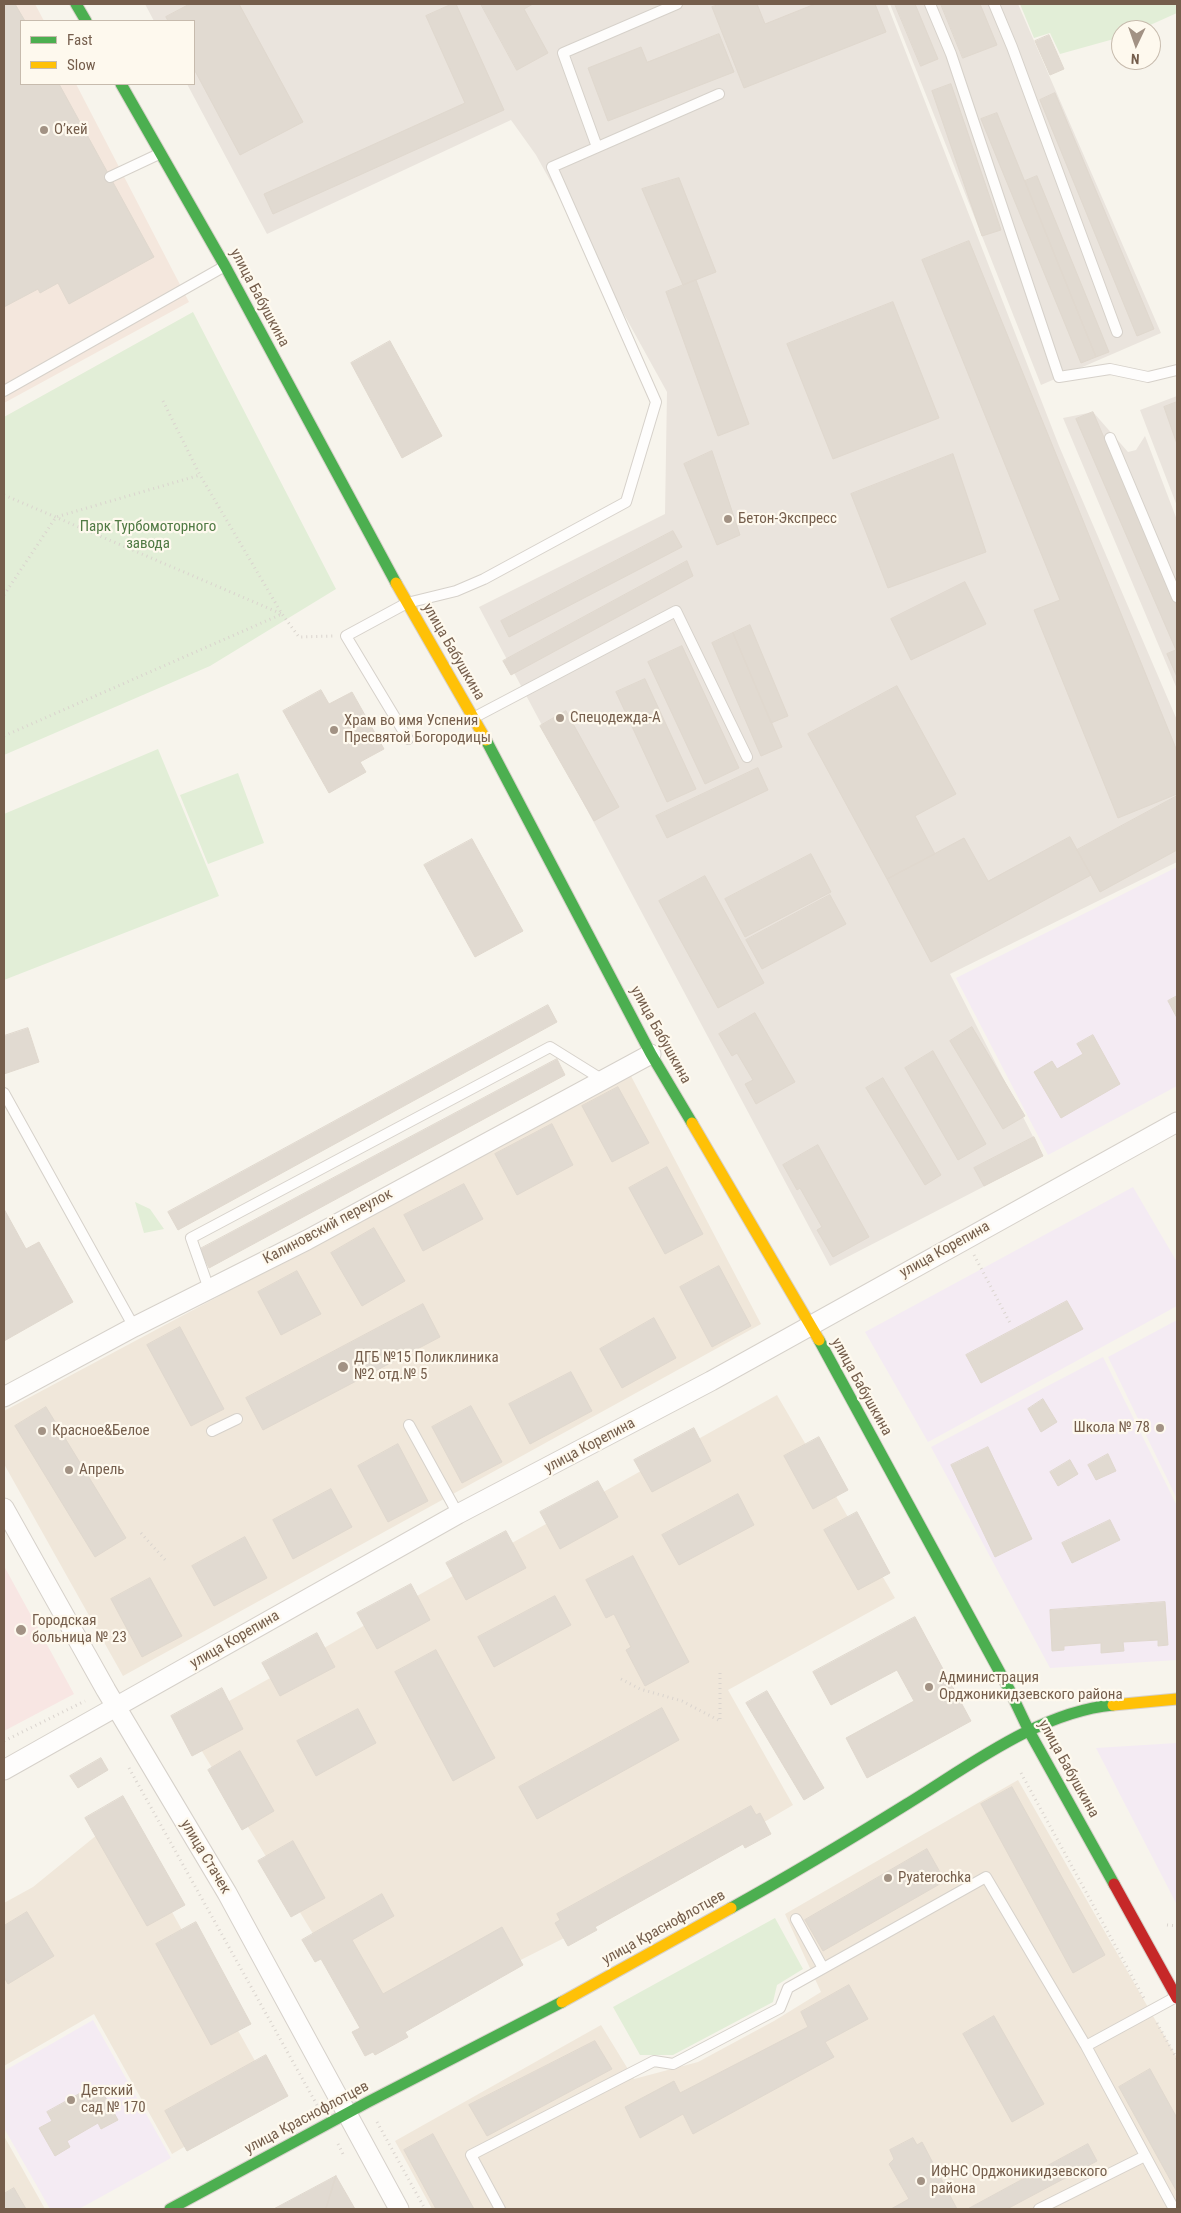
<!DOCTYPE html>
<meta charset="utf-8">
<style>
body{margin:0}
#map{position:relative;width:1181px;height:2213px;overflow:hidden;background:#f7f4ec;font-family:"Roboto Condensed",sans-serif}
canvas{display:block}
.frame{position:absolute;inset:0;border:5px solid #755e4c;pointer-events:none}
.legend{position:absolute;left:20px;top:20px;width:175px;height:65px;box-sizing:border-box;background:#fef9ee;border:1px solid #c7bbad;margin:0;padding:6px 9px;list-style:none;font-size:15px;color:#755e4c}
.legend li{display:flex;align-items:center;gap:10px;height:25px}
.legend b{width:25px;border:1px solid #c7bbad}
.north{position:absolute;left:1111px;top:20px;width:50px;height:50px;box-sizing:border-box;background:#fef9ee;border:1px solid #c7bbad;border-radius:50%;rotate:183deg;font-size:14px;font-weight:700;line-height:20px;text-align:center;color:#755e4c}
.north::after{content:'';display:block;margin:auto;width:18px;height:22px;background:#a29284;clip-path:polygon(50% 0,100% 100%,50% 72%,0 100%)}
</style>
<div id="map">
<canvas width="1181" height="2213"></canvas>
<div class="frame"></div>
<ul class="legend">
<li><b style="height:6px;background:#4caf50"></b>Fast</li>
<li><b style="height:6px;background:#ffc107"></b>Slow</li>
</ul>
<div class="north">N</div>
</div>
<script>
const context = document.querySelector('canvas').getContext('2d');
context.lineJoin = 'round';
function fillPath(path, color) { context.fillStyle = color; context.fill(path, 'evenodd'); }
function stroke(path, color, width, dash) { context.strokeStyle = color; context.lineWidth = width; context.lineCap = dash ? 'butt' : 'round'; context.setLineDash(dash || []); context.stroke(path); }
function label(font, color, halo, rows, align = 'center') {
  context.font = font + ' "Roboto Condensed",sans-serif'; context.lineWidth = 4.5; context.setLineDash([]); context.textBaseline = 'middle'; context.strokeStyle = halo; context.fillStyle = color; for (const [text, x, y, turn = 0] of rows) {
    context.save(); context.translate(x, y); context.rotate((+turn || 0) * Math.PI / 180); context.textAlign = isNaN(turn) ? turn : align; if (halo) context.strokeText(text, 0, 0); context.fillText(text, 0, 0); context.restore();
  }
}
fillPath(new Path2D(`
 M631 1076 761 1324 123 1676 4 1464V1411Z
 M777 1395 895 1598 728 1690 793 1805 586 1927 374 2034 186 1725Z
 M1018 1780 1177 2058V2209H432L395 2141 601 2025 634 2079 698 2062 774 2021 821 1992 785 1914Z
 M119 1817 274 2095 172 2154 94 2014 4 2066V1903L33 1887Z
 M4 2136 45 2209H4Z`), '#f0e7da');
fillPath(new Path2D(`
 M4 4H35L44 21H21V84H76L189 302 4 403Z`), '#f4e7dd');
fillPath(new Path2D(`
 M145 4H887L1059 446 1177 720V862L950 974 1043 1156 830 1266 479 607 665 514 667 392 536 155 511 120 267 234 187 84H194V21H154Z
 M890 4H1018L1161 333 1041 385Z
 M1177 396V506L1140 410Z
 M1093 412 1128 452 1136 450 1145 436 1177 520V689L1063 418Z`), '#eae4dd');
fillPath(new Path2D(`
 M1177 867V1086L1048 1155 956 978Z
 M1133 1187 1177 1262V1306L928 1442 865 1332Z
 M1177 1320V1499L1108 1357Z
 M1103 1357 1177 1506V1660L1050 1668 931 1447Z
 M1177 1743V1905L1096 1748Z
 M93 2020 171 2158 79 2209H50L4 2128V2071Z`), '#f4ebf3');
fillPath(new Path2D(`
 M4 1566 74 1694 4 1731Z`), '#f8e6e3');
fillPath(new Path2D(`
 M1020 4H1177V13L1139 30H1121V37L1060 54 1050 33 1034 38Z
 M193 312 336 589 210 666 4 755V417Z
 M158 749 219 896 4 980V814Z
 M238 773 264 843 208 864 180 795Z
 M135 1202 150 1209 164 1229 144 1233Z
 M775 1918 803 1969 777 1985 773 2002 673 2055H640L613 2007Z`), '#e2eed7');
const building = new Path2D(`
 M4 4H15L25 21H21V84H59L154 257 69 304 58 283 40 293 38 289 4 307Z
 M190 4H239L303 122 240 155 194 69V21H168L166 17Z
 M452 4H456L504 110 273 214 264 194 465 103 426 16Z
 M481 4H533L524 9 548 53 517 70Z
 M721 4H757L765 24 815 4H875L886 32 744 88 712 7Z
 M895 4H915L938 59 921 66Z
 M941 4H980L997 45 963 58Z
 M719 34 734 72 608 121 588 68 641 47 647 62Z
 M1049 35 1064 69 1050 75 1035 41Z
 M951 84 1001 230 982 236 932 91Z
 M1055 93 1154 329 1137 336 1040 100Z
 M997 113 1096 357 1081 363 981 119Z
 M1037 176 1109 352 1096 357 1025 181Z
 M679 178 716 272 683 285 642 189Z
 M969 241 1177 751V794L1118 818 1034 610 1060 600 922 260Z
 M696 280 749 424 718 436 666 292Z
 M893 302 939 418 833 459 787 344Z
 M390 341 442 436 402 458 351 363Z
 M1177 402V444L1164 407Z
 M1093 412 1177 607 1176 650 1076 419Z
 M712 451 740 535 717 545 684 464Z
 M953 454 986 552 888 588 851 494Z
 M673 531 682 547 509 637 501 621Z
 M687 561 693 576 511 675 503 661Z
 M965 582 986 624 911 660 891 619Z
 M750 625 788 716 771 723 733 633Z
 M733 633 782 747 761 756 712 643Z
 M682 646 739 768 705 784 648 662Z
 M1176 650H1177V677L1167 654Z
 M645 679 696 789 667 802 616 692Z
 M897 686 956 794 915 816 935 854 887 879 808 734Z
 M321 690 329 704 352 692 384 749 360 762 366 772 329 793 283 711Z
 M566 711 619 807 594 821 540 726Z
 M758 768 768 790 667 838 656 816Z
 M1177 796V850L1100 892 1077 850Z
 M1070 837 1091 875 931 962 887 879 964 838 988 881Z
 M472 839 523 931 475 957 424 865Z
 M811 854 831 892 745 937 725 899Z
 M705 876 764 983 718 1008 659 901Z
 M830 895 846 924 762 969 746 940Z
 M1177 996V1018L1168 1001Z
 M548 1005 557 1022 178 1230 168 1212Z
 M755 1013 795 1082 756 1104 745 1084 753 1080 737 1053 732 1056 719 1034Z
 M972 1027 1025 1116 1003 1129 950 1041Z
 M28 1028 39 1062 4 1074V1036Z
 M1093 1035 1120 1084 1061 1118 1034 1072 1052 1061 1057 1069 1083 1054 1077 1044Z
 M933 1051 986 1144 958 1160 905 1068Z
 M557 1059 565 1075 209 1268 200 1249Z
 M883 1078 941 1175 925 1185 866 1088Z
 M618 1087 649 1143 612 1162 582 1106Z
 M552 1124 573 1165 517 1195 495 1154Z
 M1034 1137 1043 1156 984 1186 974 1168Z
 M818 1145 869 1237 833 1257 817 1230 822 1227 800 1188 797 1190 783 1165Z
 M667 1167 703 1234 665 1254 629 1188Z
 M464 1184 483 1219 423 1251 404 1215Z
 M4 1209 26 1249 39 1242 73 1302 4 1341Z
 M374 1228 405 1281 362 1306 331 1253Z
 M719 1266 751 1326 712 1347 680 1287Z
 M297 1271 321 1314 281 1335 258 1292Z
 M1067 1301 1083 1329 981 1383 966 1355Z
 M423 1304 440 1337 263 1430 246 1398Z
 M654 1318 676 1358 622 1388 600 1349Z
 M180 1327 224 1409 191 1426 147 1345Z
 M571 1372 592 1411 530 1444 509 1404Z
 M1043 1399 1057 1422 1041 1432 1028 1409Z
 M471 1406 502 1462 462 1483 432 1427Z
 M46 1407 126 1538 95 1557 15 1426Z
 M694 1428 711 1461 652 1492 634 1460Z
 M819 1437 848 1490 813 1509 784 1456Z
 M398 1444 428 1501 388 1522 358 1466Z
 M988 1447 1032 1539 995 1557 951 1465Z
 M1108 1454 1116 1471 1096 1480 1088 1465Z
 M1070 1460 1078 1474 1058 1486 1050 1472Z
 M598 1481 618 1517 560 1549 540 1512Z
 M331 1489 352 1527 293 1559 273 1520Z
 M738 1494 754 1525 679 1565 662 1535Z
 M857 1512 890 1573 858 1590 824 1530Z
 M1110 1520 1120 1540 1072 1563 1062 1543Z
 M506 1531 526 1568 466 1600 446 1563Z
 M245 1537 267 1578 214 1606 192 1566Z
 M633 1556 689 1662 645 1686 626 1650 631 1647 614 1614 606 1618 586 1580Z
 M150 1578 182 1636 142 1657 111 1599Z
 M411 1584 430 1620 377 1649 357 1613Z
 M555 1596 571 1625 494 1667 478 1637Z
 M1165 1602 1168 1645 1158 1646V1640L1123 1642 1124 1651 1101 1653V1643L1064 1646V1650L1052 1651 1050 1610Z
 M915 1617 971 1721 867 1778 846 1738 914 1701 897 1670 831 1705 813 1672Z
 M317 1633 335 1667 280 1696 262 1663Z
 M436 1650 495 1758 453 1781 395 1672Z
 M222 1688 243 1729 192 1756 171 1716Z
 M767 1691 824 1788 804 1800 746 1703Z
 M662 1708 679 1740 537 1819 519 1787Z
 M358 1709 376 1743 316 1776 297 1741Z
 M240 1751 274 1811 242 1830 208 1770Z
 M101 1758 108 1770 78 1788 70 1776Z
 M1012 1787 1105 1955 1073 1973 981 1804Z
 M123 1796 185 1905 147 1926 85 1818Z
 M751 1806 756 1815 760 1813 771 1834 745 1848 743 1844 595 1927 597 1930 568 1946 555 1923 560 1920 557 1914Z
 M293 1841 325 1898 291 1917 258 1861Z
 M927 1849 945 1881 823 1951 805 1920Z
 M382 1894 394 1916 352 1940 383 1994 502 1927 523 1965 405 2032 408 2037 375 2055 373 2052 365 2056 352 2032 360 2028 321 1959 315 1962 302 1940Z
 M27 1912 54 1956 8 1984 4 1977V1926Z
 M196 1922 251 2024 211 2045 156 1944Z
 M849 1985 868 2019 825 2042 834 2057 693 2134 683 2114 640 2138 625 2107 674 2081 680 2093 808 2027 801 2012Z
 M994 2016 1044 2104 1012 2122 963 2034Z
 M595 2041 612 2069 487 2136 469 2105Z
 M266 2055 288 2096 187 2151 165 2111Z
 M1150 2069 1177 2118V2192L1119 2087Z
 M83 2092 88 2101 103 2093 118 2120 101 2129 98 2123 67 2141 70 2147 55 2156 39 2128 52 2121 47 2112Z
 M433 2134 474 2209H436L404 2150Z
 M913 2138 917 2145 922 2142 957 2209H891L909 2199 889 2164 894 2159 890 2150Z
 M1088 2144 1097 2161 1007 2209H968Z
 M336 2176 326 2209H274Z
 M336 2176 355 2209H326Z
 M14 2188 26 2209H4V2194Z`);
fillPath(building, '#e1dad1');
stroke(building, '#e0d8ce', 1);
const lane = new Path2D(`
 M930 4 951 54 1059 377 1110 369 1148 377 1177 370
 M994 4 1012 47 1117 332
 M597 147 563 53 677 4
 M110 177 159 154
 M4 391 225 266
 M1110 438 1177 597
 M475 717 676 611 747 757
 M408 739 346 636 407 603 456 591 484 579 626 502 656 402 552 167 719 94
 M4 1093 134 1327
 M209 1289 191 1238 550 1047 603 1080
 M409 1425 458 1514
 M212 1431 237 1419
 M796 1919 823 1968
 M1086 2046 1176 1997
 M500 2209 471 2155 654 2061 673 2064 780 2008 788 1988 986 1877 1086 2046 1174 2209
 M1039 2209 1145 2156`);
const street = new Path2D(`
 M4 1397 134 1327 307 1240 651 1054
 M4 1508 106 1690 227 1893 399 2209
 M4 1770 458 1514 711 1381 1177 1122`);
const fast = new Path2D(`
 M76 4 86 21
 M121 84 225 266 396 583
 M486 740 651 1054 692 1123
 M819 1340 1010 1691 1029 1731 1114 1884
 M731 1908C791 1875 849 1840 907 1804 969 1766 1039 1712 1113 1705
 M170 2209 368 2102 562 2002`);
const slow = new Path2D(`
 M396 583 486 740
 M692 1123 819 1340
 M1113 1705 1177 1699
 M562 2002 731 1908`);
const jam = new Path2D(`
 M1114 1884 1177 1998`);
stroke(lane, '#d6d1ca', 12);
stroke(street, '#d6d1ca', 21);
stroke(fast, '#d7d1ca', 13);
stroke(slow, '#d7d1ca', 13);
stroke(jam, '#d7d1ca', 13);
stroke(new Path2D(`
 M163 401 200 475 282 614 299 637 333 636
 M4 495 282 614
 M4 595 56 517 200 475
 M4 736 282 614
 M974 1255 1010 1323
 M141 1533 167 1562
 M621 1679 640 1689 682 1701 720 1721V1673
 M4 1741 85 1701
 M129 1768 317 2105
 M1021 1773 1145 2000
 M1167 1925 1177 1926
 M1157 2023 1177 2059
 M377 2122 425 2209
 M338 2144 343 2154`), '#dad4ce', 3, [1, 4]);
stroke(lane, '#fefdfc', 10);
stroke(street, '#fefdfc', 19);
stroke(fast, '#4caf50', 11);
stroke(slow, '#ffc107', 11);
stroke(jam, '#c62828', 11);
for (const [x, y, r, color] of [
 [44,130,5,"#a29284"],
 [728,519,5,"#a29284"],
 [560,718,5,"#a29284"],
 [334,730,5,"#a29284"],
 [343,1367,6,"#a29284"],
 [1160,1428,5,"#a29284"],
 [42,1431,5,"#a29284"],
 [69,1470,5,"#a29284"],
 [21,1630,6,"#a29284"],
 [929,1687,5,"#a29284"],
 [888,1878,5,"#a29284"],
 [71,2100,5,"#a29284"],
 [921,2181,5,"#a29284"]
]) { const dot = new Path2D(); dot.arc(x, y, r, 0, 2 * Math.PI); context.fillStyle = color; context.fill(dot); stroke(dot, '#fef9ee', 2); }
label('15px', '#755e4c', '#fef9ee', [
 ["О’кей",54,130],
 ["Бетон-Экспресс",738,519],
 ["Спецодежда-А",570,718],
 ["Храм во имя Успения",344,721],
 ["Пресвятой Богородицы",344,738],
 ["ДГБ №15 Поликлиника",354,1358],
 ["№2 отд.№ 5",354,1375],
 ["Школа № 78",1150,1428,"right"],
 ["Красное&Белое",52,1431],
 ["Апрель",79,1470],
 ["Городская",32,1621],
 ["больница № 23",32,1638],
 ["Администрация",939,1678],
 ["Орджоникидзевского района",939,1695],
 ["Pyaterochka",898,1878],
 ["Детский",81,2091],
 ["сад № 170",81,2108],
 ["ИФНС Орджоникидзевского",931,2172],
 ["района",931,2189]
], 'left');
label('15px', '#755e4c', '#fef9ee', [
 ["улица Бабушкина",259,298,62],
 ["улица Бабушкина",453,652,60],
 ["улица Бабушкина",660,1035,61],
 ["Калиновский переулок",328,1227,-28],
 ["улица Корепина",945,1250,-29],
 ["улица Бабушкина",861,1387,61],
 ["улица Корепина",590,1446,-28],
 ["улица Корепина",235,1640,-30],
 ["улица Бабушкина",1068,1769,61],
 ["улица Стачек",205,1857,59],
 ["улица Краснофлотцев",664,1928,-29],
 ["улица Краснофлотцев",307,2118,-28]
]);
label('15px', '#507a44', '#fef9ee', [
 ["Парк Турбомоторного",148,527],
 ["завода",148,544]
]);
</script>
